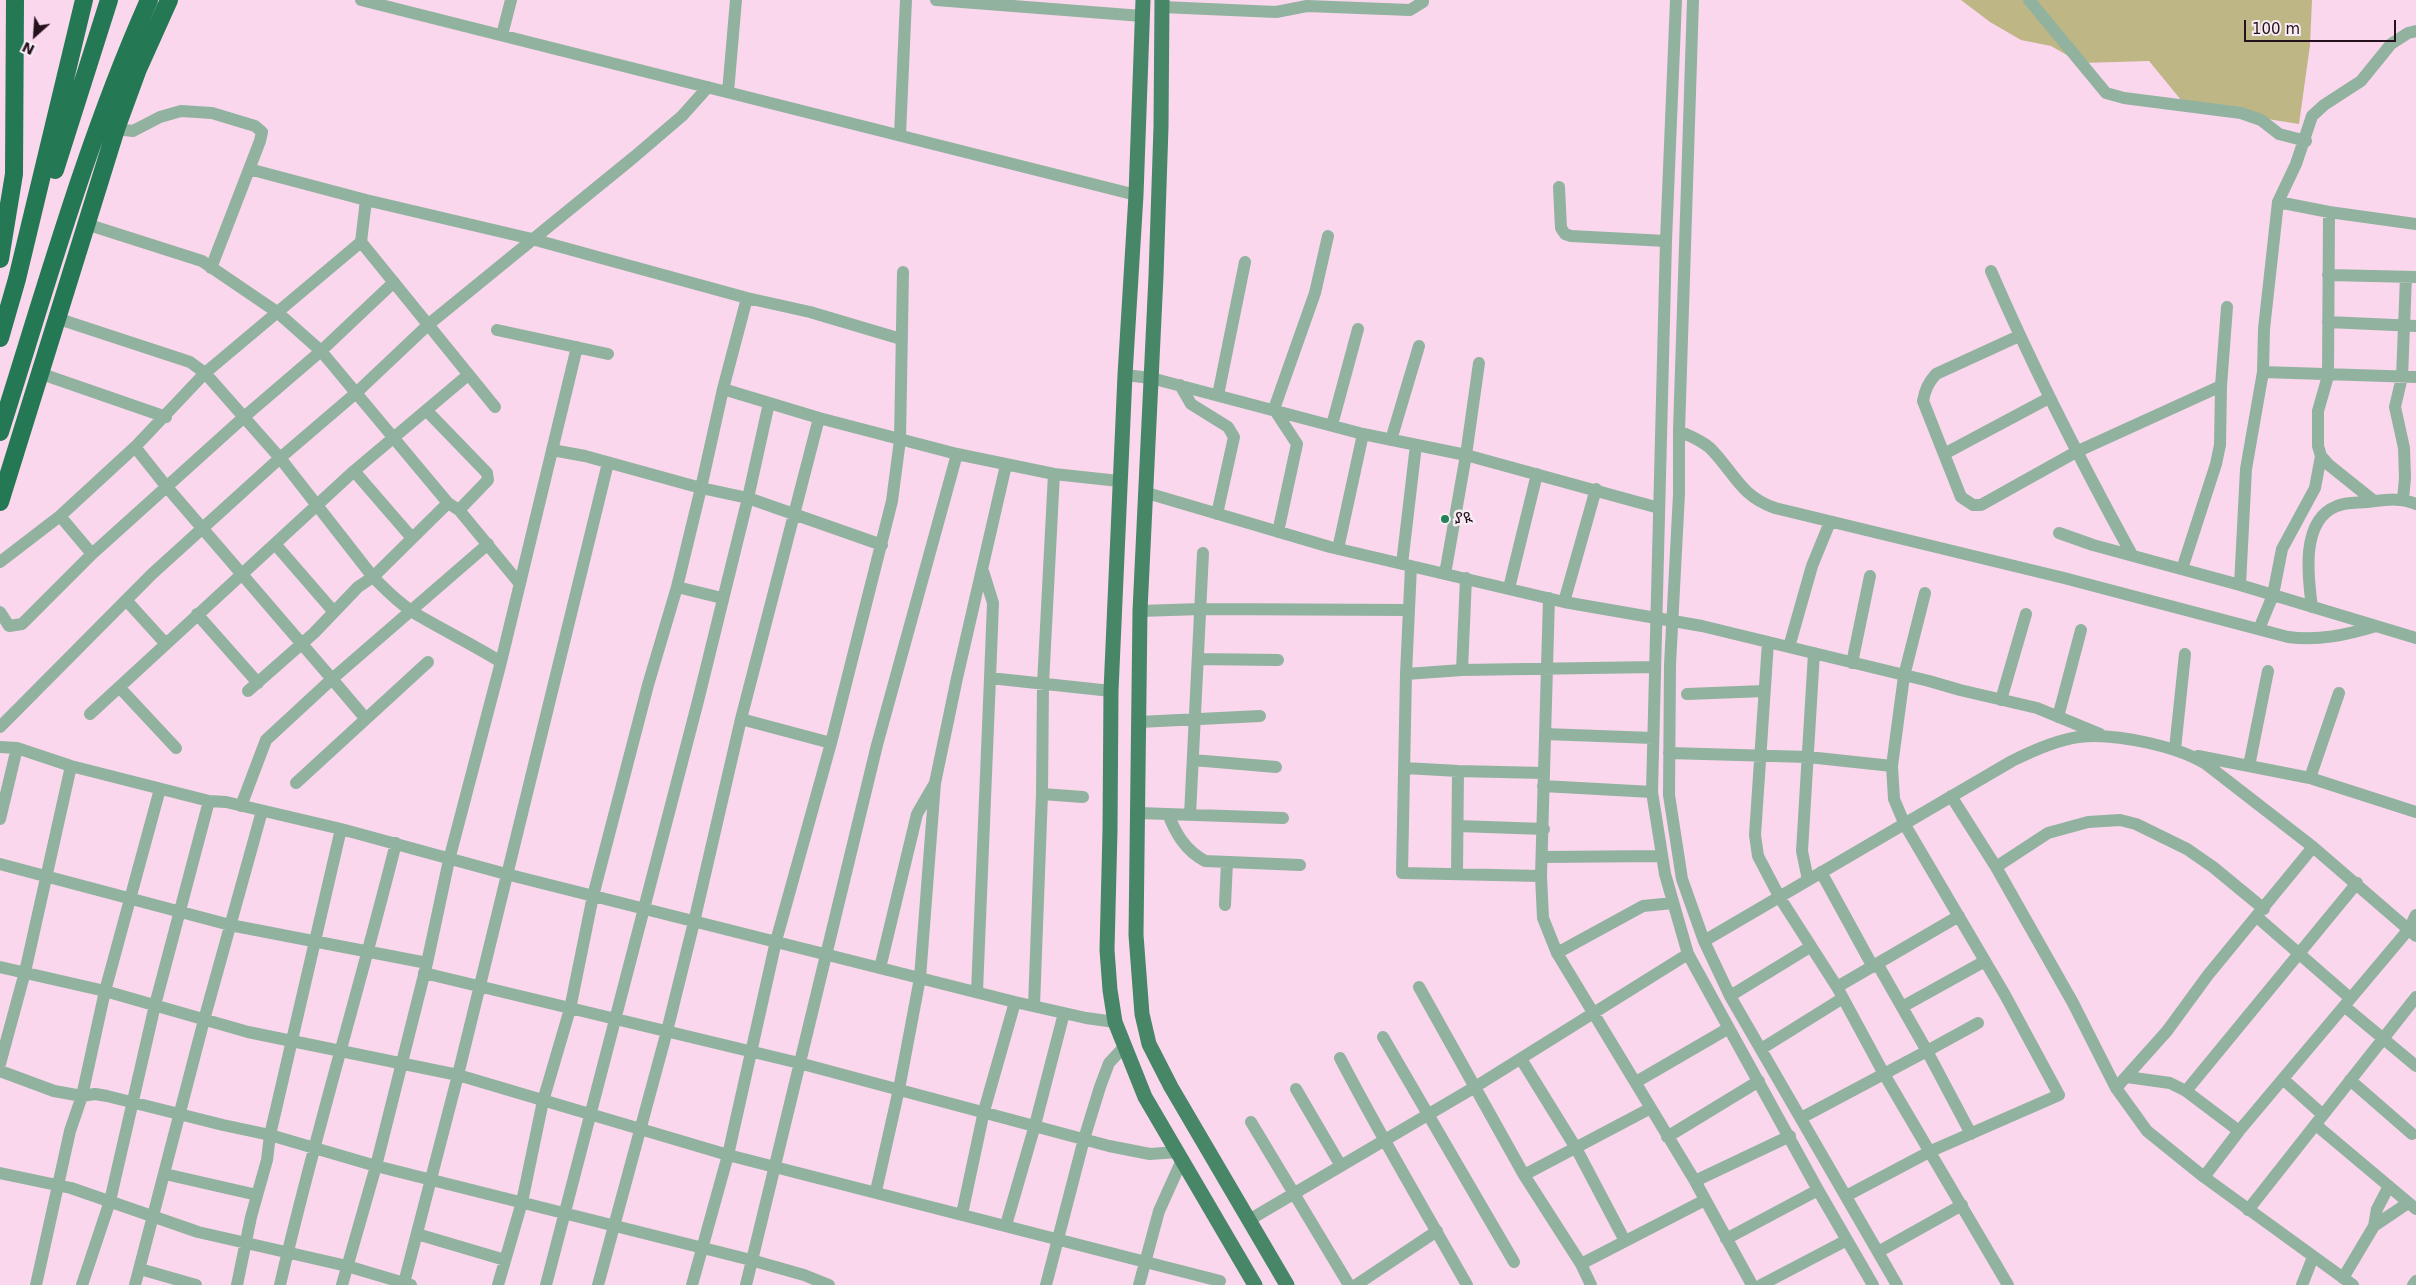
<!DOCTYPE html>
<meta charset="utf-8">
<style>
body{margin:0}
#map{position:relative;width:2416px;height:1285px;overflow:hidden;background:#fad7ed;font-family:"DejaVu Sans",sans-serif}
canvas{display:block}
.north{position:absolute;left:10px;top:10px;width:50px;height:50px;-webkit-text-stroke:4px #f8ecf3;paint-order:stroke;rotate:206deg;font-size:14px;font-weight:700;line-height:20px;text-align:center;color:#25111e}
.north::after{content:'';display:block;margin:auto;width:18px;height:22px;background:#25111e;clip-path:polygon(50% 0,100% 100%,50% 72%,0 100%)}
.scale{position:absolute;left:2244px;top:20px;width:152px;height:22px;box-sizing:border-box;border:2px solid #25111e;border-top:0;padding-left:6px;font-size:15px;line-height:18px;white-space:nowrap;color:#25111e;-webkit-text-stroke:4px #f8ecf3;paint-order:stroke}
</style>
<div id="map">
<canvas width="2416" height="1285"></canvas>
<div class="north">N</div>
<div class="scale">100 m</div>
</div>
<script>
const context = document.querySelector('canvas').getContext('2d');
context.lineJoin = 'round';
function fillPath(path, color) { context.fillStyle = color; context.fill(path, 'evenodd'); }
function stroke(path, color, width, dash) { context.strokeStyle = color; context.lineWidth = width; context.lineCap = dash ? 'butt' : 'round'; context.setLineDash(dash || []); context.stroke(path); }
function label(font, color, halo, rows, align = 'center') {
  context.font = font + ' "DejaVu Sans","Noto Sans Ethiopic",sans-serif'; context.lineWidth = 5; context.setLineDash([]); context.textBaseline = 'middle'; context.strokeStyle = halo; context.fillStyle = color; for (const [text, x, y, turn = 0] of rows) {
    context.save(); context.translate(x, y); context.rotate((+turn || 0) * Math.PI / 180); context.textAlign = isNaN(turn) ? turn : align; if (halo) context.strokeText(text, 0, 0); context.fillText(text, 0, 0); context.restore();
  }
}
fillPath(new Path2D(`
 M1961 0H2312L2310 45 2299 124 2186 106 2149 61 2081 63 2051 46 2021 40 1990 22Z`), '#beb685');
stroke(new Path2D(`
 M361 0 1136 195
 M936 0 1142 16
 M1676 0 1666 241 1652 792 1665 874 1688 954 1818 1190 1873 1285
 M1693 0 1679 431V494L1670 665 1669 795 1682 879 1704 941 1730 996 1897 1285
 M2029 0 2106 93 2124 98 2241 113 2261 120 2279 134 2306 141
 M1162 7 1276 12 1307 6 1410 10 1423 2V0
 M2416 31 2408 33 2391 44 2361 81 2324 105 2312 116 2296 164 2278 202 2264 329 2263 372 2246 469 2240 585 2416 638
 M502 35 511 0
 M728 92 736 0
 M116 129 133 131 160 117 181 111 212 113 255 126 262 132 260 141 211 268
 M900 135 906 0
 M249 169 366 200 532 239 747 298 810 312 901 339
 M1559 187 1561 228 1565 234 1571 236 1666 241
 M2278 202 2329 212 2416 224
 M2329 212 2328 376 2318 411V446L2321 456 2329 465 2374 501
 M86 224 202 261 277 312 321 351 448 503 459 510 520 584
 M361 242 495 407
 M1991 271C2033 368 2081 462 2132 555
 M2328 275 2416 277
 M747 298 723 389 701 488 748 498 882 545
 M56 318 190 362 205 373 280 458 373 577C388 592 404 608 423 618 449 633 475 646 501 662
 M2328 322 2416 326
 M497 330 608 354
 M2019 336 1936 374C1928 383 1925 390 1923 401L1961 497 1973 505H1981L2076 452 2221 386
 M2263 372 2416 377
 M39 373 166 417
 M1125 375 1151 378 1363 434 1466 455 1659 508
 M1180 385 1191 404 1228 427 1234 437 1217 514
 M723 389 819 418 957 454 1054 474 1119 481
 M1218 395 1245 262
 M427 411 487 473 488 480 459 510
 M1332 425 1358 329
 M1679 431C1690 436 1701 440 1710 448 1734 472 1740 496 1775 508L2064 578 2288 637C2319 641 2346 635 2376 626
 M1391 440 1419 346
 M135 447 166 486 332 679 266 740 241 806
 M1944 454 2049 398
 M354 471 412 538
 M1147 493 1330 547 1411 566 1564 602 1702 626 1929 681 1960 690 2037 708 2100 734
 M2403 499 2405 478 2404 448 2395 407 2402 377 2406 277
 M60 516 92 554
 M1278 532 1297 444 1274 409 1315 293 1328 236
 M2059 533 2093 545 2240 585
 M275 544 334 612
 M1338 549 1363 434
 M0 562 60 516 135 447 205 373 361 242 366 200
 M1402 564 1416 445
 M2182 569 2216 464 2220 445 2221 386 2227 307
 M983 571 993 603 990 678
 M1445 574 1466 455 1479 363
 M677 587 722 598
 M1509 588 1537 474
 M1549 598 1541 876 1543 918 1557 953 1695 1181 1752 1285
 M126 600 165 643
 M1564 602 1596 489
 M2312 607C2308 578 2300 520 2337 506 2346 502 2357 503 2367 502 2385 500 2400 497 2416 504
 M1140 611 1201 609 1408 610
 M0 612 9 626 22 624 92 554 244 417 321 351 394 282
 M197 614 258 683
 M2259 629 2273 595 2282 549 2315 488 2321 456
 M1768 642 1755 835 1758 856 1780 898 1837 987 1884 1074 2008 1285
 M1789 647 1812 566 1830 522
 M1198 659 1278 660
 M1852 663 1870 576
 M1462 670 1466 578
 M1406 674 1411 566
 M119 687 176 748
 M248 691 314 633 358 587 373 577 448 503
 M1687 694 1764 691
 M2001 700 2026 614
 M90 714 354 471 468 375
 M2058 717 2081 630
 M366 719 332 679 488 544
 M741 719 831 743
 M1139 722 1260 716
 M0 727 152 574 280 458 356 393 429 324 634 157 682 116 708 87
 M1545 734 1653 738
 M0 747 17 748 71 766 209 801 226 802 341 829 506 874 1015 1002 1086 1018 1115 1022
 M2175 749 2185 654
 M1669 753 1808 757 1892 766
 M2198 756 2310 778 2416 812
 M1193 760 1276 767
 M2249 766 2268 671
 M1405 768 1458 771 1543 773
 M2310 778 2339 693
 M296 783 428 662
 M1543 786 1652 792
 M1042 794 1083 797
 M1951 796 1996 867 2073 1003 2116 1088 2147 1131 2204 1177 2353 1285
 M1138 813 1283 818
 M1168 814C1176 834 1185 850 1205 861L1300 865
 M1190 815 1203 553
 M0 819 17 748
 M1458 826 1544 829
 M1543 857 1662 856
 M0 864 230 925 427 963
 M1996 867 2048 833 2088 822 2120 820 2136 824 2187 849 2213 867 2264 909
 M1821 872 1873 967
 M1457 874 1458 771
 M1541 876 1402 873 1406 674 1462 670 1654 667
 M1808 880 1802 851 1814 653
 M1225 905 1227 862
 M2257 917 2350 998
 M1704 941 2012 761C2066 734 2090 730 2149 743 2170 748 2188 753 2206 764L2313 847 2416 936
 M1557 953 1643 906 1673 903
 M1878 965 1927 1051 1978 1023
 M0 967 105 991 248 1032 458 1075 728 1155 1220 1281
 M880 968 917 814 935 783
 M424 973 799 1063 1109 1146 1150 1154 1178 1152
 M1419 987 1524 1175 1581 1264 1591 1285
 M1837 987 1959 916
 M977 992 990 678 1111 691
 M1730 996 1810 947
 M1034 1006 1042 794 1043 684 1054 474
 M2344 1006 2416 1066
 M1902 1007 1985 961
 M1383 1037 1514 1262
 M1761 1049 1843 998
 M1340 1058C1380 1135 1424 1209 1467 1285
 M1521 1059 1576 1148 1625 1241
 M0 1064 25 972 71 766
 M0 1071 54 1091 82 1096 105 991 160 789
 M2127 1077 2170 1083 2186 1091 2239 1131
 M2284 1080 2323 1115
 M2350 1080 2412 1134
 M1636 1082 1729 1028
 M2116 1088 2167 1031 2208 975 2313 847
 M1296 1089 1341 1166
 M2186 1091 2357 883
 M1801 1118 1927 1051 1971 1134
 M1251 1122 1349 1285
 M2316 1125 2416 1209
 M1667 1137 1759 1081
 M0 1173 71 1188 198 1232 347 1266 411 1285
 M165 1174 257 1195
 M1524 1175 1649 1109
 M2204 1177 2239 1131 2409 929 2416 915
 M1695 1181 1790 1136
 M876 1191 899 1089 920 978 935 783 957 678 1006 465
 M1846 1196 1931 1151 2059 1095 2005 995 1905 825 1894 799 1892 766 1904 676 1925 593
 M2248 1210 2416 997
 M962 1214 984 1111 1015 1002
 M1249 1220 1475 1087 1688 954
 M1006 1225 1035 1125 1064 1013
 M2374 1226 2377 1209 2389 1186
 M417 1234 505 1260
 M1726 1239 1818 1190
 M1878 1252 1962 1205
 M1581 1264 1705 1200
 M140 1269 196 1285
 M2343 1278 2374 1226 2408 1203
 M404 1283 458 1075 608 463
 M36 1285 70 1131 82 1096 95 1094 107 1096 223 1125 270 1135 341 829
 M82 1285 110 1201 155 1005 209 801
 M135 1285 204 1020 262 811
 M237 1285 251 1217 267 1160 270 1135 376 1166 751 1260 804 1275 829 1285
 M280 1285C314 1137 359 991 396 843
 M342 1285 376 1166 427 963 449 860 501 662 577 347
 M498 1285 522 1202 543 1101 570 1009 593 896 648 685 677 587 701 488 585 456 552 450
 M546 1285 698 701 748 498 769 403
 M598 1285 667 1031 694 922 741 719 819 418
 M692 1285 728 1155 776 941 831 743 892 501 900 440 903 272
 M746 1285 877 745 957 454
 M1046 1285 1084 1139 1100 1087 1109 1063 1124 1047
 M1139 1285 1159 1211 1182 1160
 M1356 1285 1437 1231
 M1761 1285 1847 1240
 M2302 1285 2313 1257
 M2413 1285 2416 1281`), '#91b29f', 12);
stroke(new Path2D(`
 M1143 0 1136 195 1125 375 1111 691 1110 830 1107 950 1110 990 1115 1022 1145 1097 1255 1285
 M1162 0 1161 127 1156 276 1140 611 1136 935 1142 1014 1149 1044 1171 1087 1287 1285`), '#478767', 15);
stroke(new Path2D(`
 M55 170 109 0
 M0 259 14 174 15 0
 M0 338 17 279 84 0
 M0 432C46 287 87 139 149 0
 M0 502 116 129 138 69 169 0`), '#247853', 18);
for (const [x, y, r, color] of [
 [1445,519,5,"#238259"]
]) { const dot = new Path2D(); dot.arc(x, y, r, 0, 2 * Math.PI); context.fillStyle = color; context.fill(dot); stroke(dot, '#f8ecf3', 2); }
label('16px', '#25111e', '#f8ecf3', [
 ["ያዪ",1455,519]
], 'left');
</script>
